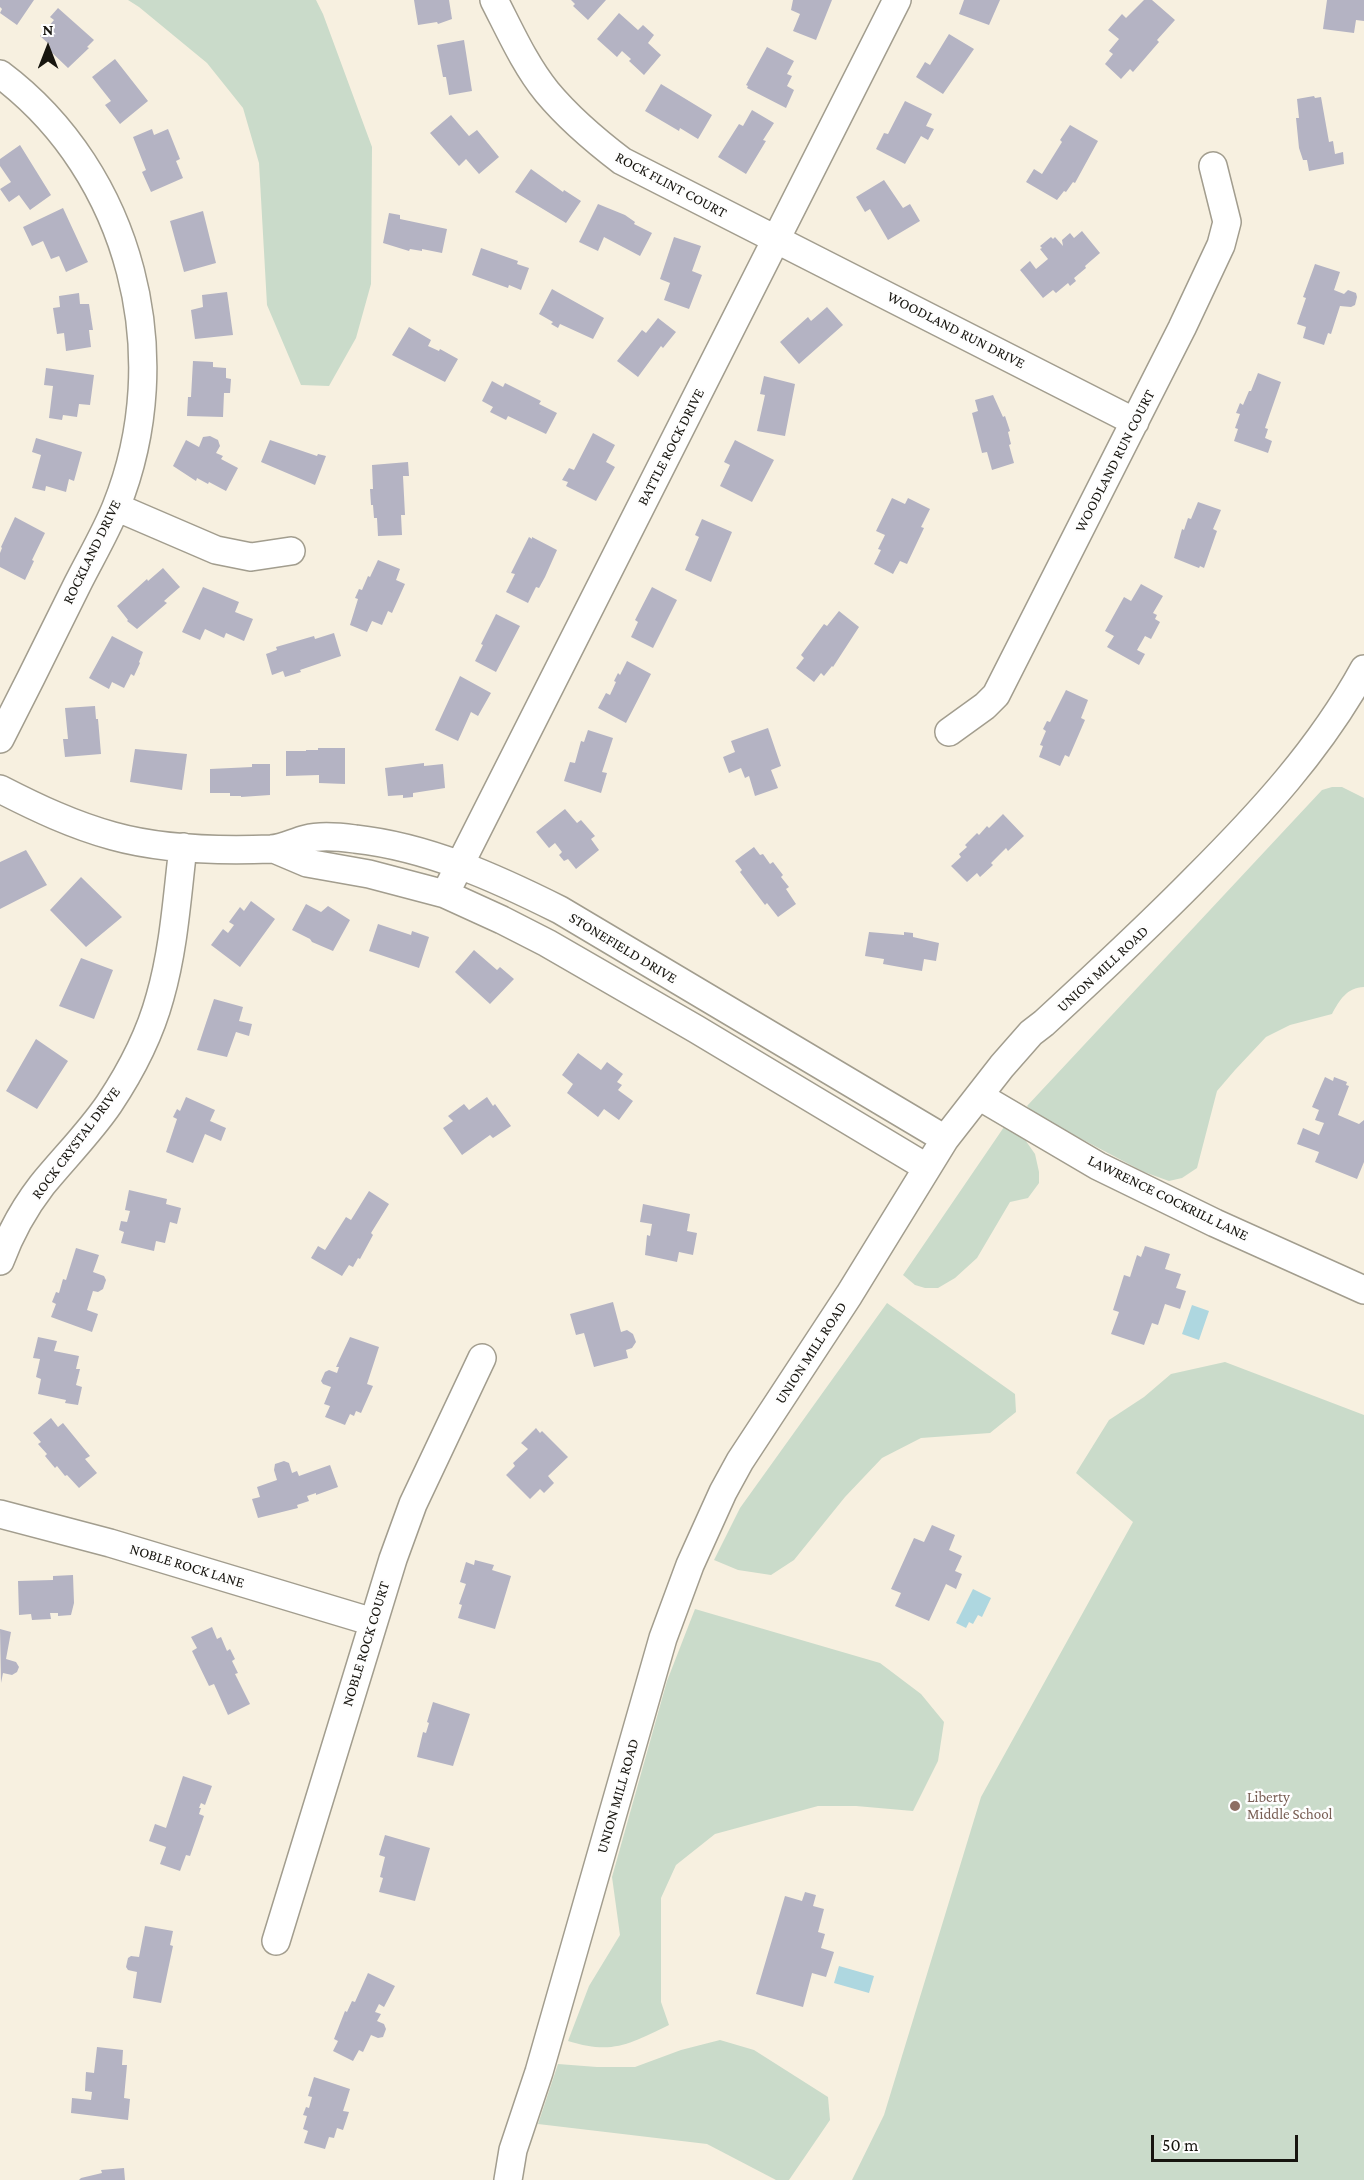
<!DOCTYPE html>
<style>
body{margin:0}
#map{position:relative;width:1364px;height:2180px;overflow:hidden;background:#f7f0e0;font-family:"Crimson Pro",serif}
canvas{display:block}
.north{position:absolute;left:18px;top:18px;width:60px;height:60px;-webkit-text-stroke:4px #fefefe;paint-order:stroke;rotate:0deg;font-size:16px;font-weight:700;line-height:24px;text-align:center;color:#17150f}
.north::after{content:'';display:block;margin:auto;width:21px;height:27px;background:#17150f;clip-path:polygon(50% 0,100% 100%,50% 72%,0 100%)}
.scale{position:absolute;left:1151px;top:2135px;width:147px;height:27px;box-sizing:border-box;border:3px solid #17150f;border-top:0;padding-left:8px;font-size:18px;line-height:21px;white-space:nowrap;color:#17150f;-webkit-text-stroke:4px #fefefe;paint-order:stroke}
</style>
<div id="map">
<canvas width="1364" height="2180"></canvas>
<div class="north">N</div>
<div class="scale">50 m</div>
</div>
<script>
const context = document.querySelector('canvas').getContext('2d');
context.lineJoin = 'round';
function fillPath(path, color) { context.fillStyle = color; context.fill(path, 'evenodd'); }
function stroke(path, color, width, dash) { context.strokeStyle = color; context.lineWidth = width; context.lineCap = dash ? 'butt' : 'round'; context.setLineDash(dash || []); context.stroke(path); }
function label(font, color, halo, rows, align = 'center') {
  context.font = font + ' "Crimson Pro",serif'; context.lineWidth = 5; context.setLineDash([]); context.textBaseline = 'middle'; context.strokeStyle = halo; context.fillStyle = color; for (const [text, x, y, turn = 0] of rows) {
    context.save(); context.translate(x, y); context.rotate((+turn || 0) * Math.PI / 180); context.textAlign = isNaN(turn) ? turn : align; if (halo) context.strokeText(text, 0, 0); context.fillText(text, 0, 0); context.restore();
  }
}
fillPath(new Path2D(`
 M128 0H316L323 14 372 147 371 284 356 338 329 386 301 385 267 305 259 163 243 108 207 63 139 7Z
 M1332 787H1342L1364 798V987C1347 987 1339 1001 1332 1014L1290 1025 1266 1037 1235 1070 1217 1091 1197 1168 1182 1178 1169 1181 1144 1172 1034 1114 1027 1106 1322 790Z
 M1004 1127 1021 1134 1035 1154 1039 1172V1183L1028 1198 1010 1202 977 1258 955 1278 938 1288H925L915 1285 903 1275Z
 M887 1303 1015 1394 1016 1412 990 1433 921 1438 882 1458 845 1497 794 1560 771 1575 738 1570 714 1560 740 1508Z
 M1225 1362 1364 1415V2180H852L884 2115 981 1797 1133 1522 1076 1473 1109 1420 1144 1397 1171 1374Z
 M695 1609 880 1663 921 1694 944 1722 938 1761 913 1811 856 1806H818L715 1834 676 1865 661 1898V2002L669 2025C629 2044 613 2055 568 2041L589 1986 620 1935 612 1877 667 1681Z
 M720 2040 754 2050 828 2097 830 2120 789 2180H776L707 2144 538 2124 558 2064 597 2067H635L681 2050Z`), '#cadbca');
fillPath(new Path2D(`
 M1192 1305 1209 1311 1199 1340 1182 1334Z
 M973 1589 991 1598 982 1617 978 1615 973 1624 969 1622 966 1628 956 1623Z
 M839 1966 874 1976 869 1993 834 1983Z`), '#aed7e0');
fillPath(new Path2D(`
 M0 0H34L17 25 0 13 2 9 0 7Z
 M414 0H449L452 19 438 24 437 22 418 25Z
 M571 0H606L588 20 573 6 575 4Z
 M793 0H832L816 40 793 31 800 14 791 10Z
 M964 0H1000L989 25 959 14Z
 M1144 0H1152L1175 20 1157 40 1159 42 1133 72 1130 69 1121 79 1105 64 1113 54 1109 51 1119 39 1108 30 1122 14 1126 18Z
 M1327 0H1364V21L1356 20 1354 33 1323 29Z
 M58 8 94 40 87 47 89 48 68 68 47 48 50 45 40 36 54 20 50 17Z
 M619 13 638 30 643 25 654 35 648 43 661 55 644 75 629 61 631 59 622 51 617 57 597 39Z
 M949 34 974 49 943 94 916 77 925 62 930 65Z
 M464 40 472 91 449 95 446 77H443L437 45Z
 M767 47 794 61 787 74 792 76 787 86 794 90 786 108 747 88 748 86 746 85Z
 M115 59 148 101 120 124 105 105 111 101 92 77Z
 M661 84 712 115 698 139 680 128 679 131 645 111Z
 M1314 96 1315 98 1321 97 1329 142 1333 141 1335 154 1343 152 1344 164 1309 171 1307 160H1303L1299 148 1296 118H1299L1297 99Z
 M905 101 932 114 926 126 934 129 928 140 921 136 905 164 876 149 884 133 888 134Z
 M752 110 774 123 763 140 766 141 746 174 718 157 739 124 743 126Z
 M451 115 469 136 477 130 499 157 479 174 466 159 459 166 430 133Z
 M1070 125 1098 141 1075 183 1073 182 1066 192 1064 191 1057 200 1026 182 1034 169 1042 174 1062 142 1060 140Z
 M152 129 154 135 168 129 180 159 176 161 183 178 151 192 142 172 146 170 133 137Z
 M20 145 51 195 30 210 19 195 9 202 0 189 11 182 0 166V159Z
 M531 169 563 192 564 190 581 201 566 223 515 192Z
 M884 180 903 208 910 204 920 221 888 240 870 209 865 212 856 197Z
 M598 204 625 215 635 222 634 224 652 233 640 256 604 237 598 251 579 242Z
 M63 208 88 262 66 272 59 256 51 259 43 241 32 246 23 227Z
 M203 211 216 263 184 272 170 221Z
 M389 213 400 215V219L447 229 442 253 422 249V251L410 249 409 251 383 243Z
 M1082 231 1100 253 1085 266 1086 268 1074 278 1076 281 1070 286 1068 283 1056 293 1053 290 1043 298 1020 270 1030 261 1036 269 1048 259 1040 249 1042 248 1040 246 1051 237 1053 239 1055 237 1063 246 1062 240 1070 233 1074 238Z
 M674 237 701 246 692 271 702 275 689 309 664 300 670 283 660 279Z
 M481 248 518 261 517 264 529 268 521 290 509 285 508 288 472 275Z
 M1315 264 1340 272 1334 290 1344 294 1348 290 1356 293 1357 297 1355 305 1351 307 1340 306 1331 334 1328 333 1324 345 1303 338 1306 327 1297 324 1306 298 1303 297Z
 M552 289 604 318 593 339 560 324 558 328 551 324 553 322 539 314Z
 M227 292 233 335 195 339 191 310 203 307 202 295Z
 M79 293 80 304H89L93 330H89L91 347 66 351 64 333 57 334 53 308 60 307 59 296Z
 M827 307 843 325 799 364 780 342 808 317 811 321Z
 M658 318 676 332 663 348 661 346 638 377 617 361 642 330 646 333Z
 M409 327 431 340 428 346 439 351 440 349 458 359 445 382 392 355Z
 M193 361 213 362V367L226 368V378L231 379 230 393H224L223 417 187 416 188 397H191Z
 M46 368 94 375 90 405 79 404 77 417 63 415 62 420 49 418 53 386 44 385Z
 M1258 373 1281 382 1265 428 1268 429 1265 438 1272 441 1268 453 1234 441 1238 429 1235 428 1240 414 1236 413 1240 403 1243 405 1249 391H1251Z
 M764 376 795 384 785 436 757 431 765 395 760 394Z
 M492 381 503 387 505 383 541 401 539 404 557 413 546 434 508 416 506 420 490 412 493 407 482 401Z
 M993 395 1003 417 1005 416 1010 431 1008 432 1011 444 1009 445 1014 463 992 470 987 452 982 453 972 413 978 411 975 400Z
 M593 433 615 445 606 462 615 467 596 501 566 486 568 482 562 480 569 468 574 470Z
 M210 436 218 440 220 446 216 453 223 456 221 459 238 468 226 491 209 482 208 484 197 478 196 481 173 466 186 440 199 447 203 437Z
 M36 438 82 452 74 481 69 479 66 492 46 486 45 491 32 488 41 455 32 452Z
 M270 440 317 456 318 454 326 456 315 485 261 462Z
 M735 440 774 460 752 502 720 486 730 465 724 462Z
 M408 462 409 476H403L405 515H401L402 535 378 536 377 518H374L373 505H371L370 489H373L372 465Z
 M892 498 905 504 908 498 930 509 921 527 924 528 907 564 900 561 893 574 874 564 881 550 878 549 885 535 876 531Z
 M1198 502 1221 510 1213 529 1217 531 1204 568 1200 566 1199 568 1174 558 1182 529 1184 530 1188 518 1191 519Z
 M15 517 45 533 32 560 34 561 25 580 0 567V553L2 548 1 547Z
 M702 519 732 532 711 582 685 570 699 537 695 535Z
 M529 537 532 539V537L557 550 545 577 539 588 536 587 528 603 506 592 515 574 511 573Z
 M378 560 400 569 396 580 405 584 392 613 388 611 382 625 372 621 367 632 350 625 358 599 355 598 359 589 362 590 368 576 370 577Z
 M163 568 180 587 164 601 167 603 137 629 127 621 128 620 117 606 147 579 148 581Z
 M1141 584 1163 596 1153 613 1157 615 1155 619 1160 622 1151 639 1145 636 1137 650 1145 654 1139 665 1107 647 1114 636 1105 631 1124 597 1131 601Z
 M203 587 239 602 235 612 253 619 244 641 226 633 224 638 205 629 200 640 182 632Z
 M652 587 677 600 653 648 631 637 638 622 635 620Z
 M839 611 859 627 833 667 832 666 824 676 821 673 814 682 796 668 804 658 801 655 824 624 827 626Z
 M496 614 520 626 496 672 475 661 483 645 481 644Z
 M334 633 341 656 300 670 301 672 285 677 283 671 272 675 266 654 277 650 276 647 314 636 315 639Z
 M112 636 143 652 139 662 140 663 134 676 131 674 124 688 112 682 109 689 89 678Z
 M627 661 651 674 626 723 598 708 606 693 610 695 616 682 614 681 618 673 620 675Z
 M460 676 491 693 478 716 471 712 458 741 435 730Z
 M1066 690 1088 700 1081 718 1085 720 1069 757 1065 755 1060 766 1039 757 1043 746 1040 745 1046 731 1043 729 1047 721 1050 722Z
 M95 706 96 719H98L101 754 65 757 63 739H68L65 708Z
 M768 728 781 766 771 770 778 788 755 796 749 776 745 778 741 768 729 773 723 757 735 752 731 741Z
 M588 730 613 738 602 772 607 773 601 793 564 781 570 762 575 763 581 741 584 742Z
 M318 748H345V784L319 783V775L286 776V751H306V750H318Z
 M135 749 187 754 182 790 130 782Z
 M424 763V766L443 764 445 788 413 793V797L403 798V795L388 796 385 768Z
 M252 764H270V795L241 797V796H230V793H210V769L252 767Z
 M565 809 577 823 581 820 595 836 591 839 599 850 576 869 568 859 564 861 559 855 562 852 555 843 549 848 536 832Z
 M1003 814 1024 836 1008 851 1006 848 991 863 993 865 980 877 977 873 967 882 951 866 961 857 959 854 967 847 965 845 977 833 979 835 987 826 989 828Z
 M754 847 760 855 763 854 770 864 773 862 783 875 781 877 789 887 786 889 796 904 778 917 767 903 765 905 740 872 742 870 735 861Z
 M26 850 47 885 0 909V862Z
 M81 877 122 917 86 947 50 910Z
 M251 901 275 919 240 967 211 945 223 929 228 933 234 925 229 922 240 907 244 911Z
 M306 904 321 912 328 906 350 920 333 951 312 942 310 939 292 930Z
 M378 924 411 935 412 931 429 937 419 968 369 951Z
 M869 932 904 935V932L913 933V937L939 943 936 961 924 959 922 971 883 964 884 959 865 956Z
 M474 950 497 970 500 967 514 979 490 1004 455 972Z
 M81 958 113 970 94 1019 59 1006Z
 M214 999 243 1007 239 1021 252 1024 249 1036 236 1032 227 1057 197 1050Z
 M36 1039 68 1061 37 1109 6 1091Z
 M578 1053 601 1070 607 1062 623 1074 617 1082 622 1085 618 1090 633 1101 619 1120 604 1109 598 1117 567 1093 573 1084 562 1075Z
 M1325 1077 1333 1081 1334 1077 1347 1082 1346 1085 1349 1086 1338 1115 1359 1124 1364 1120V1162L1357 1179 1315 1162 1319 1152 1297 1144 1303 1128 1319 1135 1324 1123 1315 1120 1319 1110 1312 1107Z
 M186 1097 215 1110 210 1121 226 1128 221 1141 205 1134 193 1163 166 1152 177 1119 173 1117 177 1109 180 1111Z
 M487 1097 493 1106 495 1104 511 1126 493 1138 490 1135 462 1155 443 1128 453 1121 448 1116 464 1104 469 1110Z
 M129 1190 167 1199 166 1204 181 1208 177 1224 170 1222 165 1243 156 1241 154 1251 121 1243 124 1232 119 1230 121 1221 127 1222 130 1211 125 1210Z
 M369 1191 389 1204 371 1233 373 1235 360 1259 358 1258 353 1267 349 1265 342 1276 311 1258 318 1246 325 1250 346 1217 351 1220Z
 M643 1204 690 1214 687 1231 697 1233 693 1255 679 1252 677 1262 645 1255 647 1235 650 1236 652 1224 640 1222Z
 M1145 1246 1170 1254 1165 1269 1181 1274 1176 1288 1186 1291 1180 1309 1165 1304 1158 1325 1152 1323 1144 1345 1111 1334 1119 1312 1113 1310 1124 1275 1130 1277 1137 1255 1141 1257Z
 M76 1248 99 1255 93 1272 104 1276 106 1280 103 1289 98 1292 93 1291 87 1310 98 1314 92 1332 51 1317 56 1304 52 1302 56 1292 59 1293 63 1279 66 1280Z
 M613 1302 621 1332 627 1330 633 1334 636 1342 632 1348 626 1350 628 1358 594 1367 584 1333 576 1335 570 1314Z
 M38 1337 57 1341 54 1351 79 1356 76 1369H80L76 1385 82 1387 78 1405 65 1403 66 1400 38 1394 41 1379 36 1377 40 1359 33 1358Z
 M350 1337 379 1347 367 1384 373 1386 361 1413 356 1411 354 1416 350 1414 345 1425 325 1417 330 1406 324 1404 331 1387 323 1384 321 1381 325 1372 329 1370 337 1373 339 1367H336Z
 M51 1418 58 1427 63 1423 90 1456 85 1459 97 1473 79 1488 67 1475 65 1476 57 1466 55 1468 45 1456 47 1454 38 1444 41 1442 33 1433Z
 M536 1428 540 1433 542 1431 568 1457 548 1476 554 1483 544 1493 540 1489 530 1499 506 1475 515 1466 513 1463 528 1449 521 1443Z
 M284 1461 289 1463 292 1473 297 1471 299 1476 330 1465 338 1487 316 1495V1493L307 1496 309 1501 297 1505 298 1508 258 1518 252 1499 260 1497 257 1487 277 1480 274 1470 275 1464Z
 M932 1525 955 1535 949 1550 962 1556 955 1571 962 1574 956 1589 946 1584 929 1621 895 1606 901 1593 891 1589 914 1538 924 1542Z
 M475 1560 494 1565 492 1570 511 1576 495 1629 458 1618 462 1605 459 1604 466 1584 460 1582 466 1562 474 1565Z
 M73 1575 74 1603 71 1615 58 1616V1613H50L51 1619 32 1620 31 1614 19 1615 18 1581 53 1580V1576Z
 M212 1627 217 1639 221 1637 227 1651 230 1649 235 1659 232 1661 238 1673 235 1674 250 1704 228 1715 214 1684 209 1686 192 1651 197 1648 191 1637Z
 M0 1629 11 1632 6 1659 16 1662 19 1667 17 1672 12 1675 3 1673 1 1683Z
 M433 1702 470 1714 453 1766 417 1757 423 1732 426 1733 429 1723 427 1722Z
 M183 1776 212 1786 205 1805 201 1803 199 1808H201L199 1814 204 1816 190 1856 186 1855 180 1871 160 1864 166 1847 149 1841 155 1824 166 1828Z
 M385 1835 430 1848 415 1901 379 1892 383 1878 380 1877 385 1857 379 1855Z
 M805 1892 816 1895 813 1906 824 1909 818 1932 825 1934 821 1948 834 1952 826 1977 812 1973 803 2007 756 1994 785 1896 802 1901Z
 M145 1926 173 1931 170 1945 173 1946 161 2003 133 1998 137 1972 128 1970 126 1967 128 1958 131 1956 139 1957Z
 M368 1973 395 1986 384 2007 379 2004 375 2012 381 2014 377 2021 384 2024 386 2029 383 2037 378 2038 371 2035 363 2052 359 2050 353 2061 333 2051 338 2041 334 2039 345 2011 347 2012 352 2001 355 2002Z
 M97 2047 123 2050 122 2065H127L124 2098 130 2099 128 2120 71 2113 72 2098 91 2100 92 2092 85 2091 86 2072 94 2073Z
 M314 2077 350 2089 343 2111 349 2112 343 2130 337 2128 334 2138 329 2137 325 2149 304 2143 308 2131 303 2129 307 2116 303 2115 306 2107 309 2108 312 2097 308 2096Z
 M124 2168 125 2180H79L81 2178 102 2173 101 2170Z`), '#b4b3c3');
const minor = new Path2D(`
 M494 0C510 31 525 65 547 92 567 116 597 142 622 161L1135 422
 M0 74C132 173 177 356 116 507 105 534 90 559 77 585 52 636 26 688 0 739
 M116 507 216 550 251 557 291 551
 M949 732 985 706 996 695 1182 328 1221 245 1227 222 1213 166
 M0 789C37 808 73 825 113 836 163 850 219 851 271 849 283 848 294 842 306 839 321 835 340 837 355 839 428 847 496 878 560 910L945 1139
 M274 849 307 863 369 874 445 894 502 920 547 943 696 1029 926 1167
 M445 894 897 0
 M979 1096 1098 1166 1215 1223 1364 1290
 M0 1261C10 1234 25 1207 42 1185 64 1158 90 1132 109 1104 131 1071 150 1034 160 997 174 948 177 897 183 847
 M0 1514 110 1543 373 1622
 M276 1941 393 1559 413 1504 482 1358
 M508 2180 513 2150 539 2072 663 1638 690 1565 723 1492 740 1461 849 1295 945 1139 1002 1066 1031 1033 1044 1023C1095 976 1147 928 1196 878 1260 814 1320 749 1364 669`);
stroke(minor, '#a29d8e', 30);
stroke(minor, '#fff', 27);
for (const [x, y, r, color] of [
 [1235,1806,6,"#8d6e63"]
]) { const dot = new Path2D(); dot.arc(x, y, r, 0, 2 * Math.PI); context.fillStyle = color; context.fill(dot); stroke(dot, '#fefefe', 2); }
label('15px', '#17150f', '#fefefe', [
 ["ROCK FLINT COURT",671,185,28],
 ["WOODLAND RUN DRIVE",956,330,27],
 ["BATTLE ROCK DRIVE",671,447,-63],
 ["WOODLAND RUN COURT",1115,461,-63],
 ["ROCKLAND DRIVE",92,552,-64],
 ["STONEFIELD DRIVE",623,948,31],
 ["UNION MILL ROAD",1103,969,-43],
 ["ROCK CRYSTAL DRIVE",76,1143,-53],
 ["LAWRENCE COCKRILL LANE",1168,1198,26],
 ["UNION MILL ROAD",811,1353,-57],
 ["NOBLE ROCK LANE",187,1566,17],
 ["NOBLE ROCK COURT",366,1644,-73],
 ["UNION MILL ROAD",618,1796,-74]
]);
label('15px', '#785e54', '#fefefe', [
 ["Liberty",1247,1797],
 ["Middle School",1247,1814]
], 'left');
</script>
